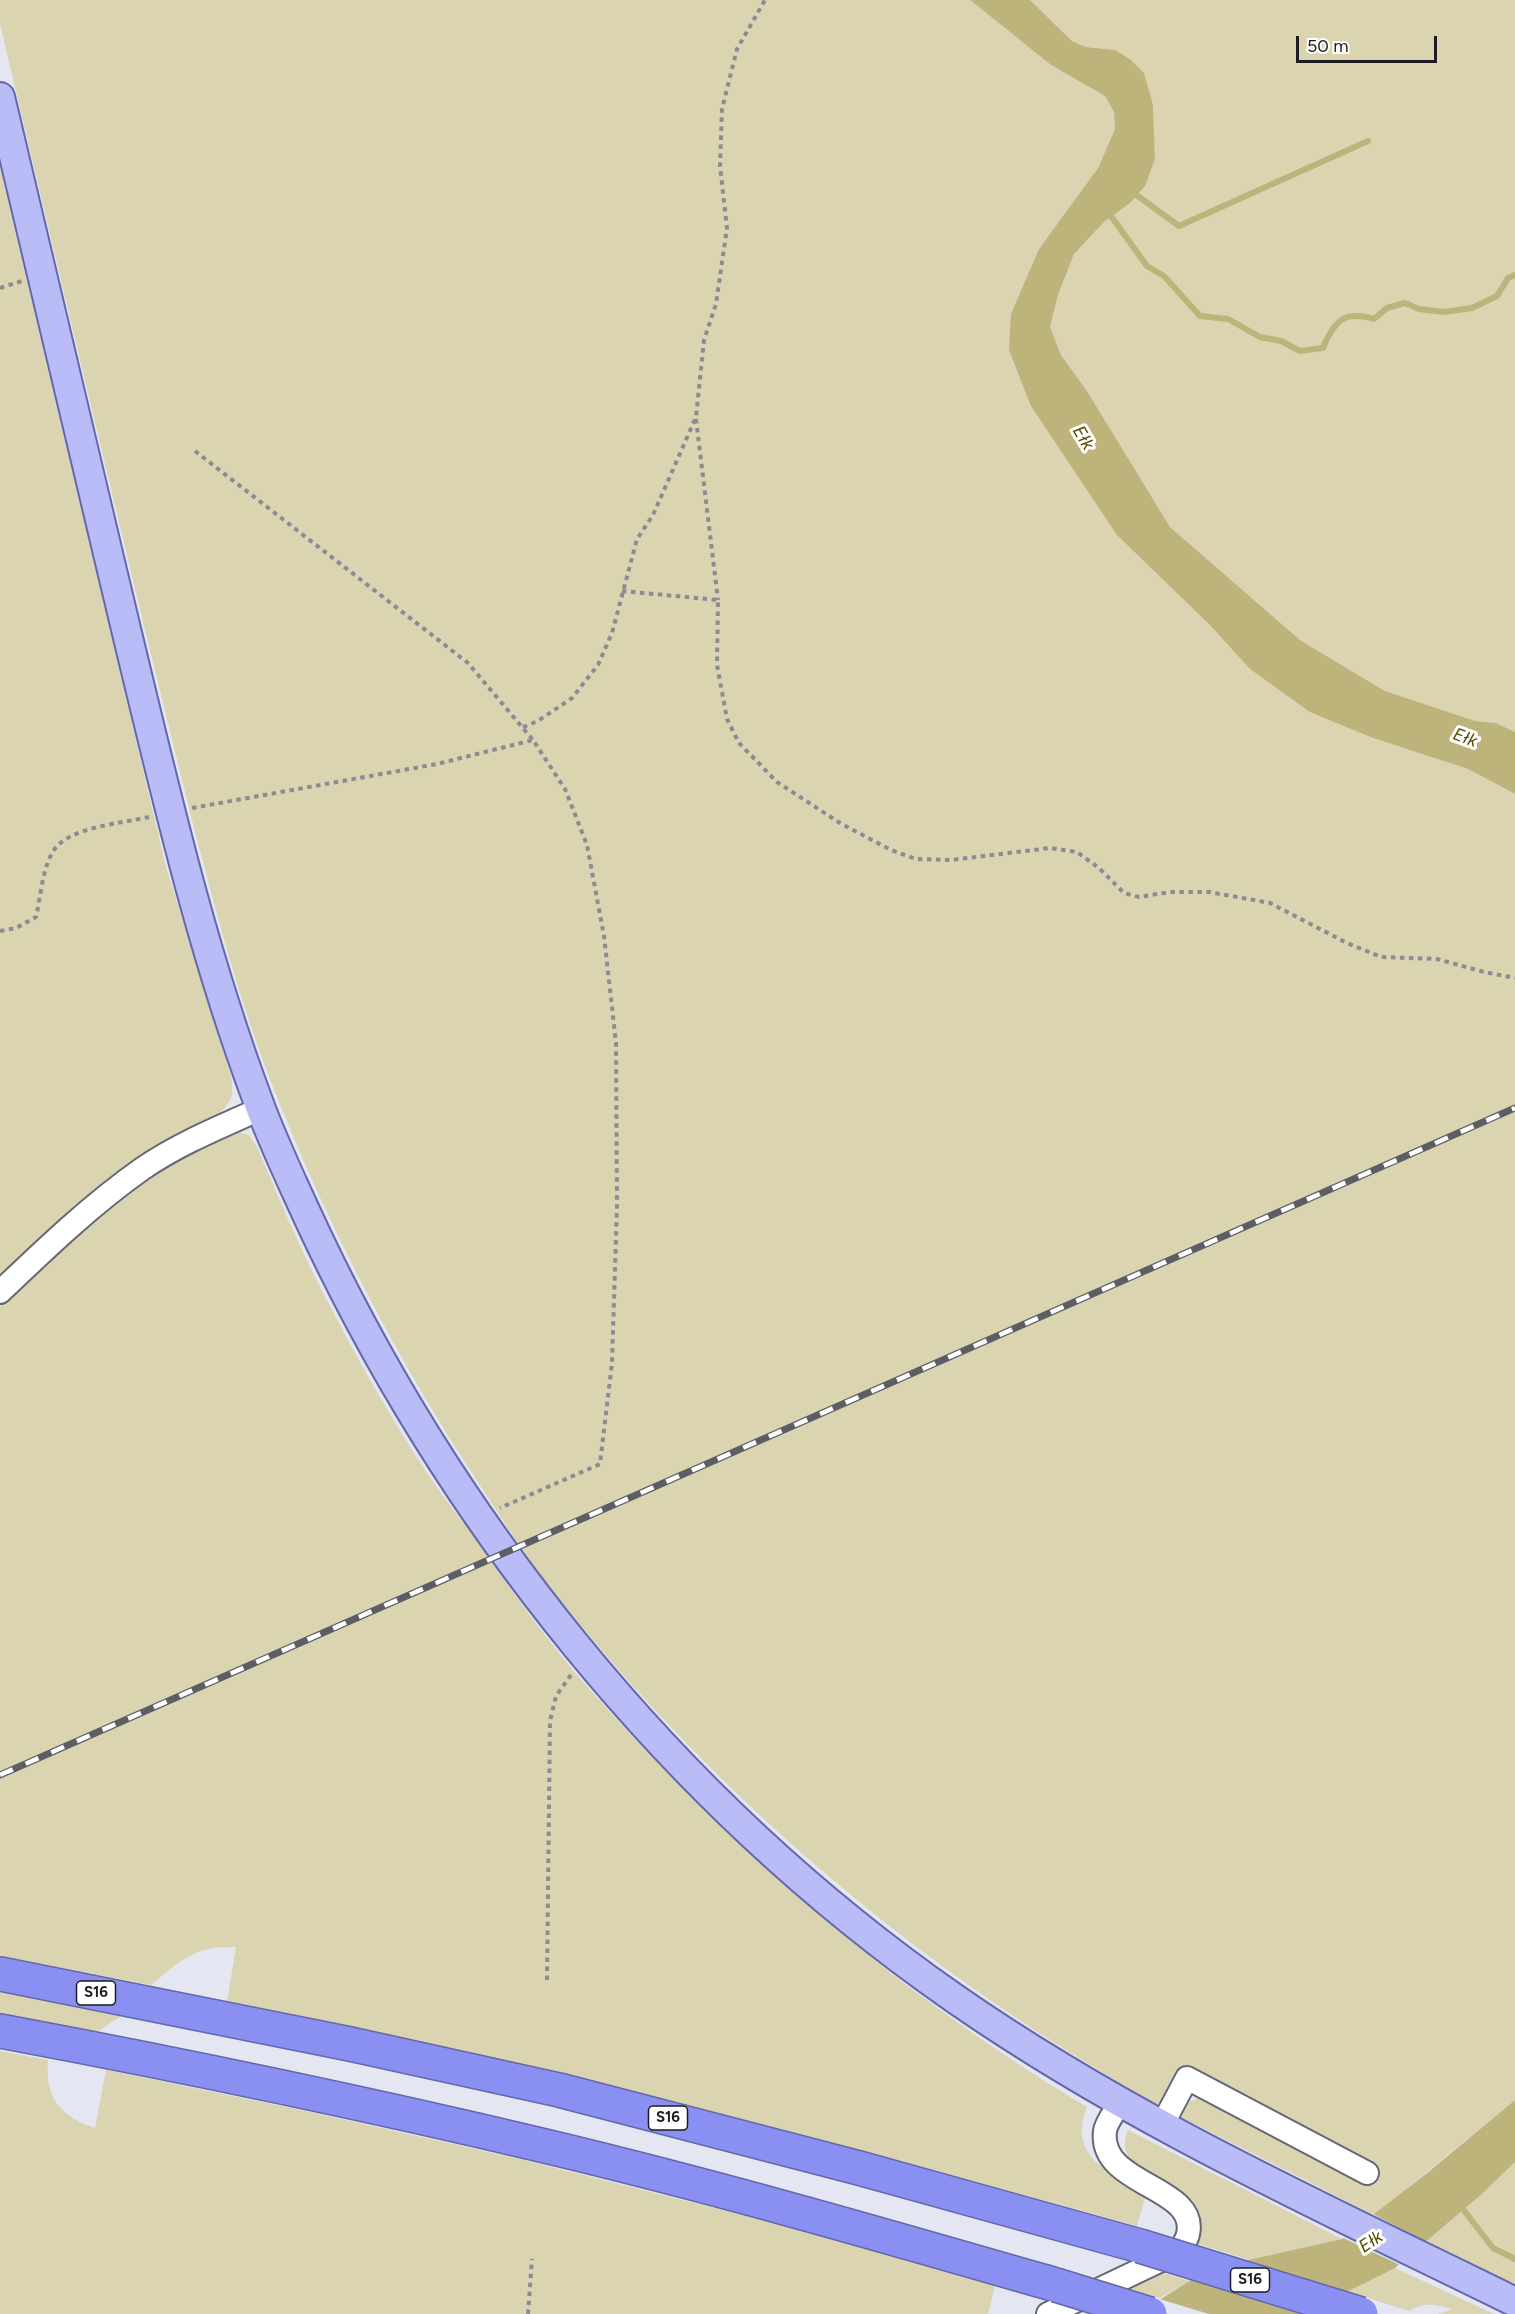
<!DOCTYPE html>
<meta charset="utf-8">
<style>
body{margin:0}
#map{position:relative;width:1515px;height:2314px;overflow:hidden;background:#e4e6f2;font-family:Figtree,sans-serif}
canvas{display:block}
.scale{position:absolute;left:1296px;top:36px;width:141px;height:27px;box-sizing:border-box;border:3px solid #1c1c21;border-top:0;padding-left:8px;font-size:18px;line-height:21px;white-space:nowrap;color:#1c1c21;-webkit-text-stroke:4px #fff;paint-order:stroke}
</style>
<div id="map">
<canvas width="1515" height="2314"></canvas>
<div class="scale">50 m</div>
</div>
<script>
const context = document.querySelector('canvas').getContext('2d');
context.lineJoin = 'round';
function fillPath(path, color) { context.fillStyle = color; context.fill(path, 'evenodd'); }
function stroke(path, color, width, dash) { context.strokeStyle = color; context.lineWidth = width; context.lineCap = dash ? 'butt' : 'round'; context.setLineDash(dash || []); context.stroke(path); }
function label(font, color, halo, rows, align = 'center') {
  context.font = font + ' Figtree,sans-serif'; context.lineWidth = 6; context.setLineDash([]); context.textBaseline = 'middle'; context.strokeStyle = halo; context.fillStyle = color; for (const [text, x, y, turn = 0] of rows) {
    context.save(); context.translate(x, y); context.rotate((+turn || 0) * Math.PI / 180); context.textAlign = isNaN(turn) ? turn : align; if (halo) context.strokeText(text, 0, 0); context.fillText(text, 0, 0); context.restore();
  }
}
fillPath(new Path2D(`
 M0 0H970L1051 65 1105 96 1114 112 1115 129 1098 168 1039 249 1031 406 1072 466 1250 669 1373 738 1468 769 1515 794V2100L1374 2215 1181 2117 1189 2102 1198 2098 1209 2100 1185 2068 1163 2107C931 1979 722 1804 557 1596 526 1557 499 1515 472 1473 390 1347 322 1214 268 1074 237 993 215 908 193 824 177 759 161 695 145 630 96 428 48 226 0 24Z
 M1030 0H1515V732L1496 723 1475 721 1385 691 1300 640 1170 527 1087 391 1061 355 1050 327 1058 295 1074 254 1104 222 1130 203 1155 159 1153 105 1115 50 1086 47 1072 41Z
 M0 168 166 867 231 1076C234 1096 232 1102 217 1115L137 1161 0 1281Z
 M237 1132 249 1135 257 1147C276 1190 294 1235 315 1277 347 1340 382 1404 421 1464 437 1489 456 1513 474 1537 511 1590 549 1644 592 1692 736 1854 901 1996 1087 2107 1067 2158 1110 2172 1146 2194L1137 2226C836 2142 533 2061 227 2001L236 1947C193 1946 183 1959 151 1985L0 1956V1306L98 1215 149 1176 224 1134Z
 M0 1990 125 2013 93 2035 0 2018Z
 M0 2051 48 2060C45 2098 60 2116 95 2128L106 2070 301 2110 524 2160 786 2226 995 2286 988 2314H0Z
 M1128 2130 1342 2239 1251 2260 1198 2244C1213 2172 1105 2184 1128 2130Z
 M1515 2162V2285L1427 2241 1483 2193Z
 M1395 2268 1494 2314H1438L1452 2309C1435 2304 1425 2302 1409 2311L1346 2291Z
 M1161 2272 1189 2281 1160 2298 1129 2289Z`), '#dad4b1');
fillPath(new Path2D(`
 M970 0H1030L1072 41 1086 47 1115 50 1131 60 1144 73 1153 105 1155 159 1145 186 1130 203 1104 222 1074 254 1058 295 1050 327 1061 355 1087 391 1170 527 1300 640 1385 691 1475 721 1496 723 1515 732V794L1468 769 1373 738 1310 712 1250 669 1210 625 1117 535 1031 406 1009 350 1011 314 1039 249 1098 168 1115 129 1114 112 1105 96 1051 65Z
 M1515 2100V2162L1483 2193 1395 2268 1302 2314H1142L1150 2306 1189 2281 1222 2266 1342 2239 1427 2173Z`), '#bdb47b');
fillPath(new Path2D(`
 M1371 2213 1429 2243 1402 2266 1339 2236Z
 M1156 2298 1209 2314H1139Z`), '#e4e6f2');
stroke(new Path2D(`
 M1131 191 1179 226 1368 141
 M1108 212 1147 266 1164 276 1200 316 1228 319 1260 337 1281 341 1300 351 1323 348C1334 321 1344 310 1374 319L1387 308 1405 303 1419 309 1444 312 1472 308 1497 296 1508 278 1515 275
 M1459 2204 1493 2248 1515 2259`), '#bdb47b', 6);
const minor = new Path2D(`
 M0 1292C45 1249 91 1205 142 1169 178 1144 220 1127 260 1109
 M1161 2127 1187 2078 1367 2173
 M1048 2314 1180 2251C1182 2246 1187 2240 1188 2234 1199 2186 1098 2186 1105 2131 1106 2123 1115 2111 1120 2103`);
const major = new Path2D(`
 M0 97C44 282 87 466 131 650 168 803 203 954 258 1101 271 1137 287 1171 303 1206 445 1518 671 1801 954 1998 1129 2120 1324 2208 1515 2302`);
const highway = new Path2D(`
 M0 1974 350 2044 559 2090 859 2168 1140 2246
 M0 2031C182 2065 364 2103 545 2146 717 2187 886 2236 1056 2285`);
stroke(minor, '#656772', 26);
stroke(major, '#6467a9', 32);
stroke(highway, '#6467a9', 36);
stroke(new Path2D(`
 M0 288 22 281
 M696 419 718 600
 M195 451 468 663 533 740
 M622 591 718 600 717 665 727 719 739 743 777 782 840 823 891 850 916 859 951 860 1050 848 1077 852 1099 868 1124 893 1139 897 1170 892H1209L1270 903 1347 943 1381 957 1437 959 1484 972 1515 978
 M523 727 538 721 572 698 598 665 612 633 637 539 653 515 696 417 704 340 716 304 727 228 720 166 722 109 737 49 765 0
 M192 808 437 764 533 740 565 789 587 845 604 936 616 1043 617 1205 612 1363 600 1464 500 1508
 M0 931 16 928 36 917C41 896 42 868 54 850 69 827 123 823 149 817
 M547 1980 550 1721 556 1696 571 1675
 M528 2314 532 2259`), '#8a8b94', 4, [4.5, 4.5]);
stroke(minor, '#fff', 22);
stroke(major, '#b9bcf7', 28);
stroke(highway, '#8a90f2', 33);
const rail = new Path2D(`
 M0 1775 1515 1108`);
stroke(rail, '#5d5e65', 7);
stroke(rail, '#fff', 4.5, [14]);
const highwayBridge = new Path2D(`
 M1140 2246 1361 2314
 M1056 2285 1150 2314`);
stroke(highwayBridge, '#6467a9', 36, []);
stroke(highwayBridge, '#8a90f2', 33);
for (const [x, y, w] of [
 [96,1993,39],
 [668,2118,39],
 [1250,2280,39]
]) { const box = new Path2D(); box.roundRect(x - w / 2, y - 12, w, 24, 4.5); context.fillStyle = '#fff'; context.fill(box); stroke(box, '#1c1c21', 1.5); }
label('bold 15px', '#1c1c21', null, [
 ["S16",96,1993],
 ["S16",668,2118],
 ["S16",1250,2280]
]);
label('italic 18px', '#584d05', '#fff', [
 ["Ełk",1083,438,59],
 ["Ełk",1465,738,20],
 ["Ełk",1371,2242,-34]
]);
</script>
